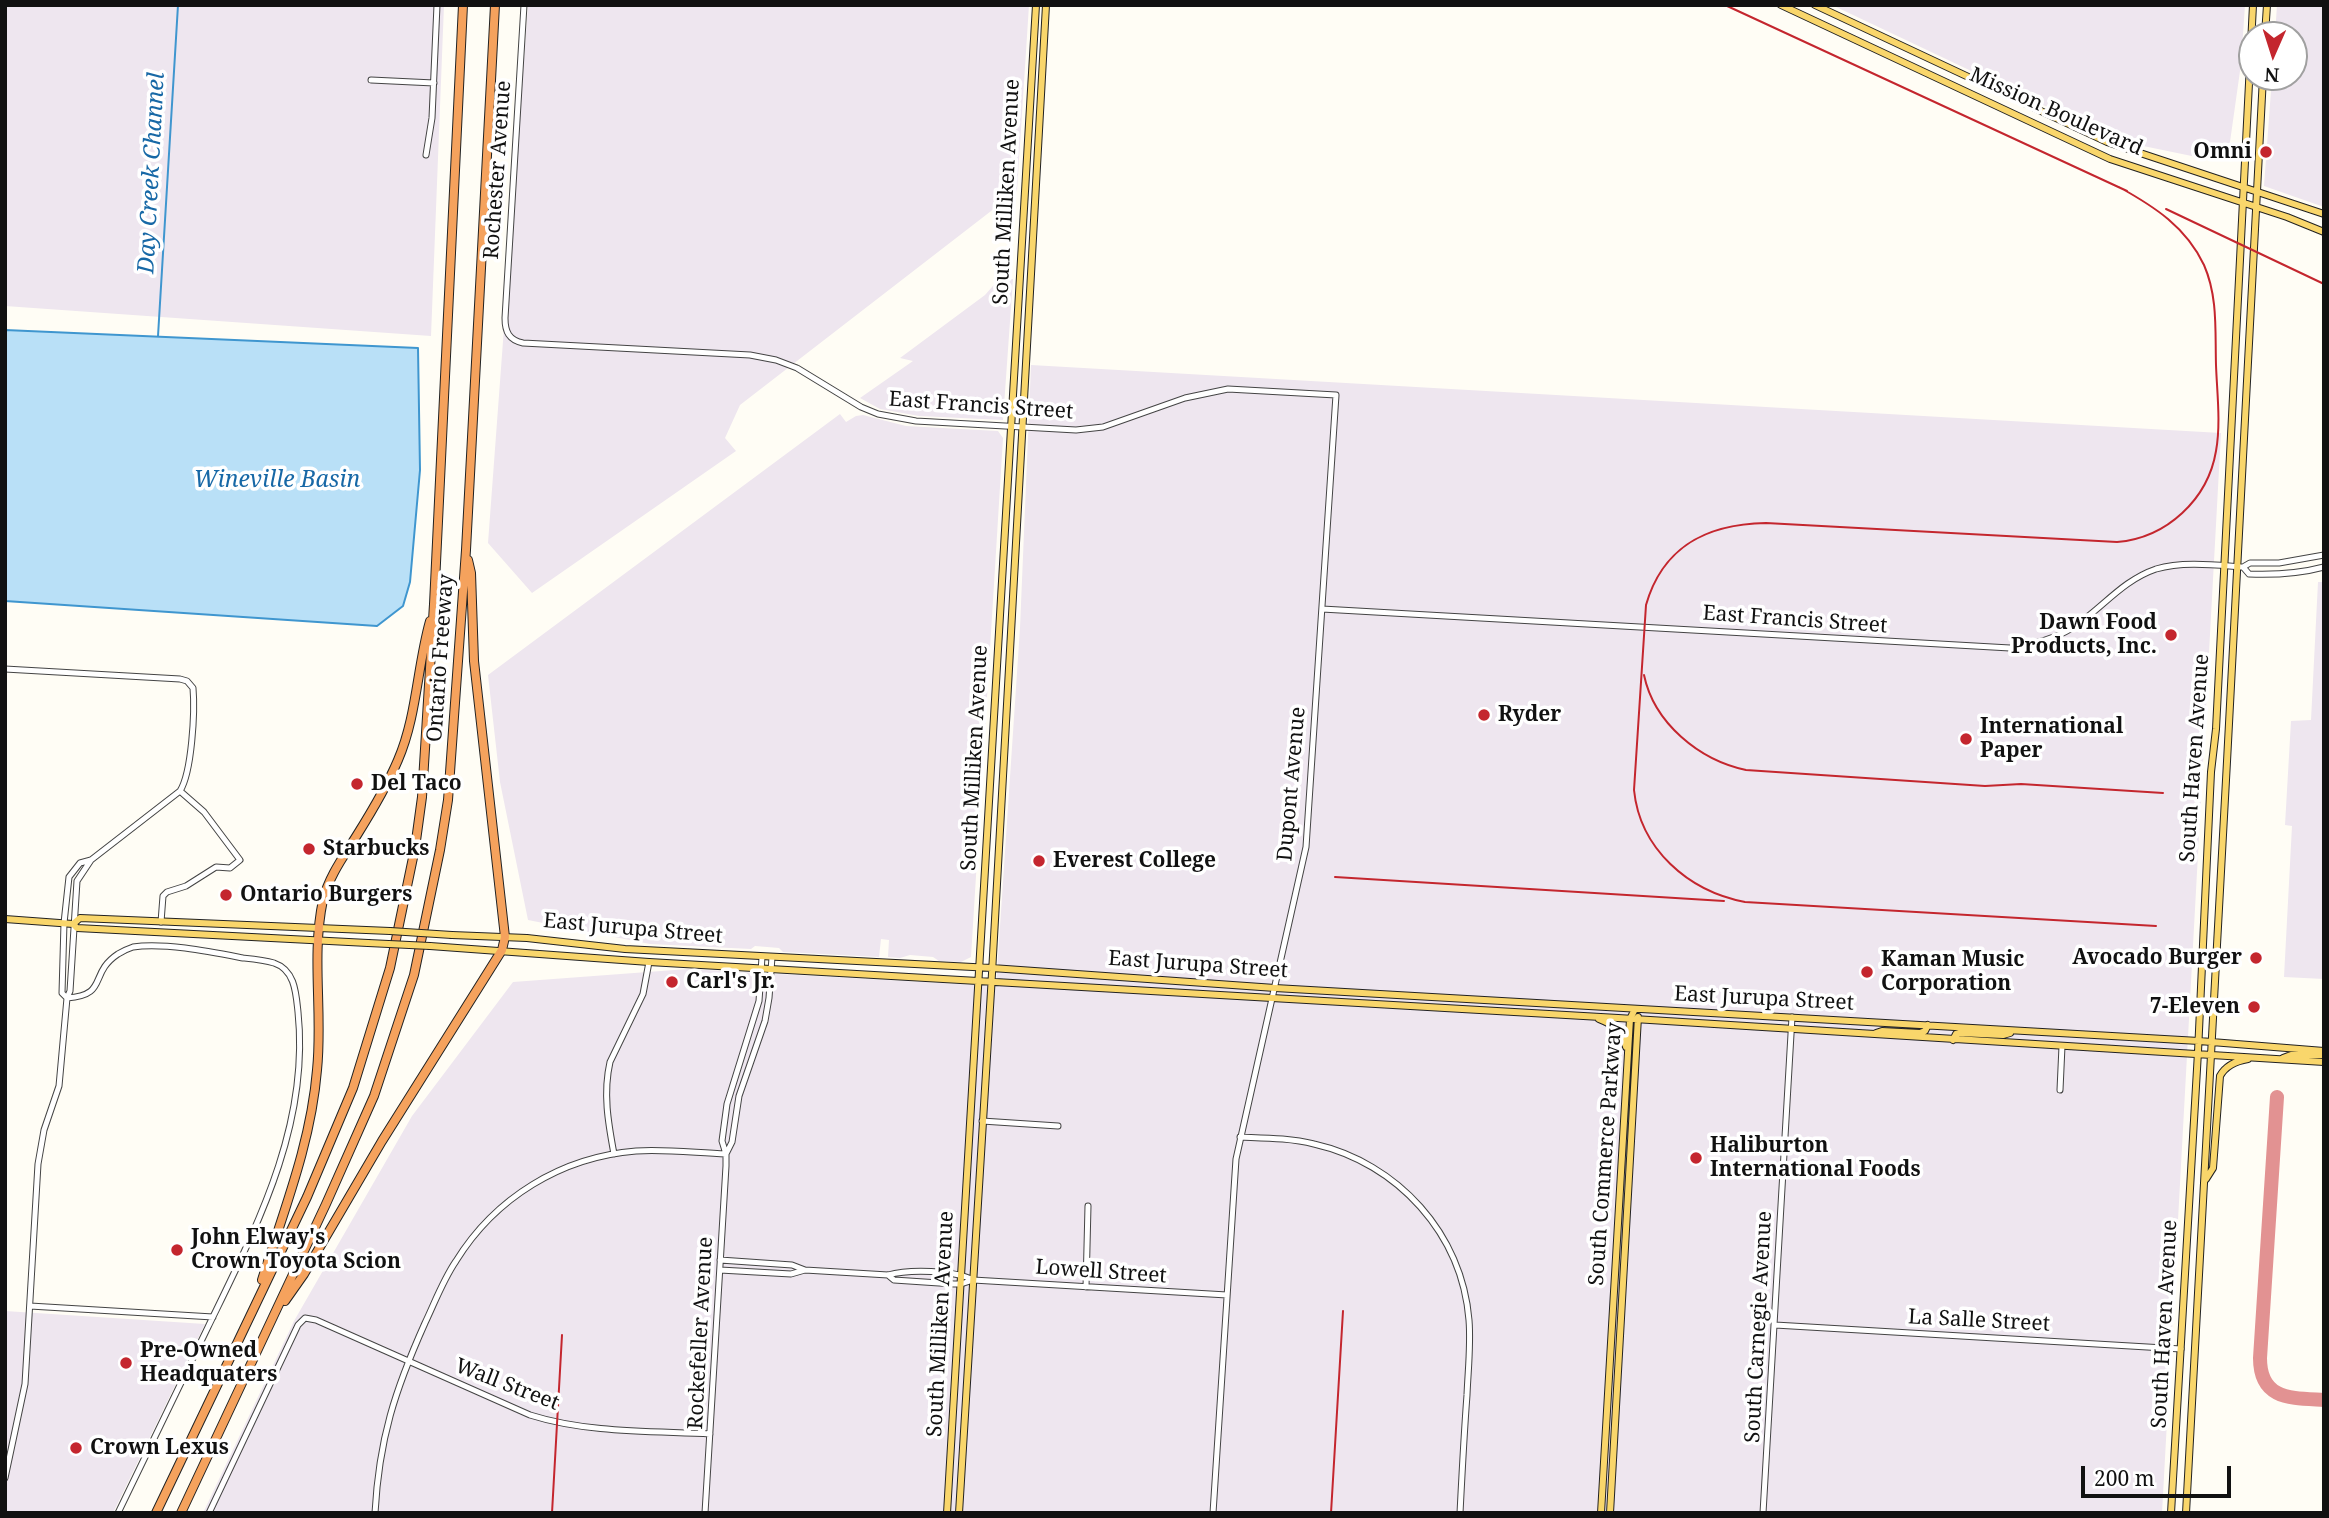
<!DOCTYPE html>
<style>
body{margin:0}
#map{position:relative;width:2329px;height:1518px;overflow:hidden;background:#fffdf5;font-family:"Noto Serif",serif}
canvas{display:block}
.frame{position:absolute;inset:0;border:7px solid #111;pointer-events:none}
.north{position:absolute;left:2238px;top:21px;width:70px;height:70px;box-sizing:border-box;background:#fff;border:2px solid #a0a0a0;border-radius:50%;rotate:183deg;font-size:19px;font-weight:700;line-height:28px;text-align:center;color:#111}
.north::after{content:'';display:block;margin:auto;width:24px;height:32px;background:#c4262e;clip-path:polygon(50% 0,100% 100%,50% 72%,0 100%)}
.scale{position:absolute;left:2081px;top:1466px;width:150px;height:32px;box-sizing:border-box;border:4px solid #111;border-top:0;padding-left:9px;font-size:21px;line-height:24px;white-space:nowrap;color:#111;-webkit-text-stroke:5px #fff;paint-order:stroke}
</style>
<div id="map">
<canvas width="2329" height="1518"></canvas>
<div class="frame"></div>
<div class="north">N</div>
<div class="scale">200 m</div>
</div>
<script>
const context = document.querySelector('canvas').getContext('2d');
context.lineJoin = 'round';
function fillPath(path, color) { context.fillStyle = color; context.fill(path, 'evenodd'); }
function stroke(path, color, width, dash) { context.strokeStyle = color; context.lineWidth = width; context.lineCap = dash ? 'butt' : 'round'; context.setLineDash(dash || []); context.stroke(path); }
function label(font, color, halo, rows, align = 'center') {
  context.font = font + ' "Noto Serif",serif'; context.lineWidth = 7; context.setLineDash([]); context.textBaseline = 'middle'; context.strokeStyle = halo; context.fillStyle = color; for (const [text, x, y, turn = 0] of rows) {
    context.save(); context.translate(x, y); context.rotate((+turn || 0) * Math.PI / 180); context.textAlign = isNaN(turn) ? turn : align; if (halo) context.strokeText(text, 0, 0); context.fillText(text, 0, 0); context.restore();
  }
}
fillPath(new Path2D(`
 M5 5H444L431 336 5 306Z
 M528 5H1029L1017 191 740 405 725 438 736 451 532 593 488 543Z
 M1832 5H2245L2241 64 2229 149 2216 161 2119 141Z
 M2277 5H2324V207L2264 186 2272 77H2294V35H2275Z
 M999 279H1013L1003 420 919 416 880 409 860 398 913 361 900 358 985 295Z
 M1031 365 2221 433 2162 1513H203L294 1321 412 1116 513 982 688 969 996 986 1020 628Z
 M840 414 846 422 856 416 863 415 906 426 998 431 1003 438 971 957 961 962 939 961 933 957 910 955 900 958 888 957 889 940 881 939 879 957 783 952 779 948 755 946 751 949 650 944 528 920 500 782 488 675Z
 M2318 582H2324V979L2284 977 2292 826 2285 825 2291 721 2311 720Z
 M5 1311 205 1324 113 1513H5Z`), '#eee6ef');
const water = new Path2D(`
 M5 330 418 348 420 470 410 582 403 606 377 626 5 601Z`);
fillPath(water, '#b9e0f7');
stroke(water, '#3f96cf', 2);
stroke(new Path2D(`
 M158 336 178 5`), '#3f96cf', 2);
stroke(new Path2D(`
 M2277 1097 2260 1358C2260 1400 2291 1398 2324 1400`), '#e29292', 14);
const minor = new Path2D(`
 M524 5 505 318C505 332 509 340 523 343L750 355 776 360 797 368 861 407 878 414 916 421 1076 430 1103 427 1185 398 1228 389 1336 395 1306 847 1236 1159 1213 1513
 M371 80 434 83
 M426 155 432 118 437 5
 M2243 567 2249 574C2275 575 2298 574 2324 567
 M1322 609 2010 648C2031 645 2054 639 2072 628 2102 609 2121 581 2156 569 2183 561 2215 565 2243 567L2250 563H2279L2324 555
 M5 669 180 679 187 681 193 688C195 711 192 772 180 791L91 860 80 863 69 877 64 923 62 993 67 998
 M161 922 163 896 167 892 186 886 216 867 230 868 240 860 204 812 180 791
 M67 998C109 995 88 974 118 954 123 951 127 949 133 947 163 942 212 952 243 958 253 959 264 960 274 963 295 970 296 993 298 1012 310 1126 256 1228 208 1327 178 1389 148 1451 118 1513
 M2060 1090 2062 1046
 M982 1121 1058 1126
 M1240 1137C1264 1138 1290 1138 1314 1144 1398 1163 1462 1234 1469 1320 1471 1345 1468 1370 1467 1395 1464 1434 1462 1474 1460 1513
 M614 1154C608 1122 603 1093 610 1062L643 994 649 962
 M726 1154 732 1142 739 1096 765 1021 769 998 772 957
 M720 1260 792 1265 805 1270 888 1275C909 1269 954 1270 973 1280L1227 1295
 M720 1270 791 1274 805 1270
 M888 1275 894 1280 954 1284H961L973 1280
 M1086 1287 1088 1206
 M30 1306 213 1317
 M1775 1325 2181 1349
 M5 1478 25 1384 38 1164 44 1130 59 1086 67 998 70 991 77 881 91 860
 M209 1513 298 1325 305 1318 316 1320 530 1415C587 1433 651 1431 710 1434
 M375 1513C379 1439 395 1390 425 1323 435 1302 443 1280 456 1261 495 1198 561 1157 636 1151 666 1149 696 1153 726 1154
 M705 1513 726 1166V1154L722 1141 727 1104 759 1001 762 957
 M1763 1513 1792 1017`);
const major = new Path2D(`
 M1781 5 2110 159 2287 217 2324 232
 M1815 5 2107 142 2324 214
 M2265 35 2267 5
 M5 919 73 924 77 928 368 943
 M73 924 80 918 390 931
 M452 935 527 938 625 949 992 968 1275 988 2199 1041 2324 1051
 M430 946 649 962 1618 1018 2324 1062
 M1599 1019C1614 1025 1623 1031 1626 1047
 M1876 1033 1882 1031 1920 1033 1925 1031 1928 1025
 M1953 1040 1956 1034 1960 1033 2003 1035 2010 1033
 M2283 1058 2291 1055H2324
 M2206 1179 2213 1168 2220 1076C2226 1065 2236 1061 2248 1059
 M947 1513 1036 5
 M959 1513 991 991 1046 5
 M1601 1513 1630 1019 1635 1009
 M1610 1513 1638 1017
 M2171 1513 2198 1052 2211 772 2216 729 2253 5
 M2186 1513C2214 1034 2237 556 2263 77`);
const highway = new Path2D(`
 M262 1280C284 1210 311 1143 317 1070 323 1013 311 956 323 900 329 876 344 856 357 835 372 811 387 786 398 760 417 716 417 667 430 621
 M285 1301 304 1274 382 1141 502 950 505 937 474 661 471 573 468 560
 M156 1513 307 1197 353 1088 390 968 415 848 422 797 434 604 463 5
 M181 1513 326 1204 374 1096 414 975 440 850 448 800 466 550 495 5`);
stroke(minor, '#444', 7);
stroke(major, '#222', 8);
stroke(highway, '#222', 10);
stroke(minor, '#fff', 5);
stroke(major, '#f9d66b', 6);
stroke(highway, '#f5a25d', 8);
stroke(new Path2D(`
 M1725 5 2127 191
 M2119 187C2155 207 2186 227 2204 265 2218 297 2215 331 2216 365 2217 393 2221 423 2216 451 2208 499 2167 538 2117 542L1766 523C1707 524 1663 546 1646 605L1634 790C1640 849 1688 891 1745 902L2156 926
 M2166 209 2324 284
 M1644 675C1654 723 1699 760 1746 770L1985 786 2021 784 2163 793
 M1335 877 1724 901
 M552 1513 562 1335
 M1331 1513 1343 1311`), '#c4262e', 2);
const majorBridge = new Path2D(`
 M390 931 452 935
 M368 943 430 946`);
stroke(majorBridge, '#222', 8, []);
stroke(majorBridge, '#f9d66b', 6);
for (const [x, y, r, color] of [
 [2266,152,7,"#c4262e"],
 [2171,635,7,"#c4262e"],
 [1484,715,7,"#c4262e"],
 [1966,739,7,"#c4262e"],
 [357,784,7,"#c4262e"],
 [309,849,7,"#c4262e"],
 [1039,861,7,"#c4262e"],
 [226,895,7,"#c4262e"],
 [2256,958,7,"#c4262e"],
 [1867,972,7,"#c4262e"],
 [672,982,7,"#c4262e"],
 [2254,1007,7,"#c4262e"],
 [1696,1158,7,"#c4262e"],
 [177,1250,7,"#c4262e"],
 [126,1363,7,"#c4262e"],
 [76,1448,7,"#c4262e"]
]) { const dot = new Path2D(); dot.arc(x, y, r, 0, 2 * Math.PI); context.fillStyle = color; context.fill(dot); stroke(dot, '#fff', 2.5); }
label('21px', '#111', '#fff', [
 ["Mission Boulevard",2056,112,24],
 ["Rochester Avenue",498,170,-86],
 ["South Milliken Avenue",1007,192,-87],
 ["East Francis Street",981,406,4],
 ["East Francis Street",1795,620,4],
 ["Ontario Freeway",441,658,-86],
 ["South Milliken Avenue",975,758,-87],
 ["South Haven Avenue",2195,758,-86],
 ["Dupont Avenue",1292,784,-85],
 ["East Jurupa Street",633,929,5],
 ["East Jurupa Street",1198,965,4],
 ["East Jurupa Street",1764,999,3],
 ["South Commerce Parkway",1606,1154,-86],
 ["Lowell Street",1101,1272,4],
 ["La Salle Street",1979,1321,3],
 ["South Milliken Avenue",941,1324,-87],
 ["South Haven Avenue",2165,1324,-87],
 ["South Carnegie Avenue",1759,1327,-87],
 ["Rockefeller Avenue",701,1333,-87],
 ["Wall Street",507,1385,21]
]);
label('bold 21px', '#111', '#fff', [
 ["Omni",2252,152,"right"],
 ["Dawn Food",2157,623,"right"],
 ["Products, Inc.",2157,647,"right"],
 ["Ryder",1498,715],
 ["International",1980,727],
 ["Paper",1980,751],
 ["Del Taco",371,784],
 ["Starbucks",323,849],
 ["Everest College",1053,861],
 ["Ontario Burgers",240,895],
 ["Avocado Burger",2242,958,"right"],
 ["Kaman Music",1881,960],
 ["Corporation",1881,984],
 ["Carl's Jr.",686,982],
 ["7-Eleven",2240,1007,"right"],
 ["Haliburton",1710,1146],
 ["International Foods",1710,1170],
 ["John Elway's",191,1238],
 ["Crown Toyota Scion",191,1262],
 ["Pre-Owned",140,1351],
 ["Headquaters",140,1375],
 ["Crown Lexus",90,1448]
], 'left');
label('italic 23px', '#1768a6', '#fff', [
 ["Day Creek Channel",152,173,-87],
 ["Wineville Basin",277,480]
]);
</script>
